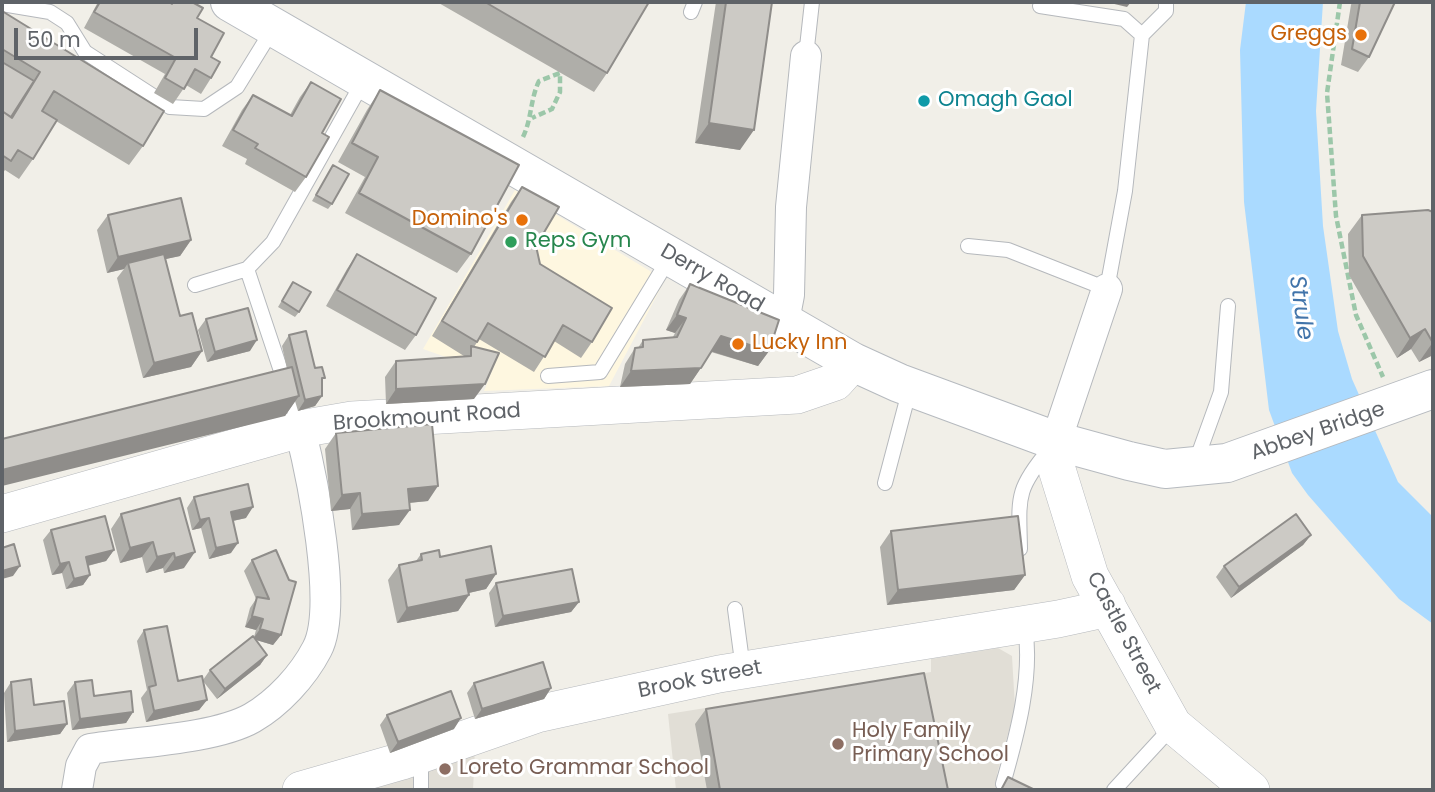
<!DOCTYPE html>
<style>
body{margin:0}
#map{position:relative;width:1435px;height:792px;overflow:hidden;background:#f1efe8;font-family:Poppins,sans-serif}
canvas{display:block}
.frame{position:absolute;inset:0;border:4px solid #5f6368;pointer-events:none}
.scale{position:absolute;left:14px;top:28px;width:184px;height:32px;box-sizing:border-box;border:4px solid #5f6368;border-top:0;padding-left:9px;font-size:21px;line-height:24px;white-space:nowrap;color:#5f6368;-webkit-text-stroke:5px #fff;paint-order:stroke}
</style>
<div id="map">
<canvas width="1435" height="792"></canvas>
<div class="frame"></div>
<div class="scale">50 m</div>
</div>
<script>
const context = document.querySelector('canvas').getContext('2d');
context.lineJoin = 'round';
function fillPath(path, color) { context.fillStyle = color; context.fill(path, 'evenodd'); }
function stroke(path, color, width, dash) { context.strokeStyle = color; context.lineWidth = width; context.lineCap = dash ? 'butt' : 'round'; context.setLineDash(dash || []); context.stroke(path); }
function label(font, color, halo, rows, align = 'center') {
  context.font = font + ' Poppins,sans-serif'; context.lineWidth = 6; context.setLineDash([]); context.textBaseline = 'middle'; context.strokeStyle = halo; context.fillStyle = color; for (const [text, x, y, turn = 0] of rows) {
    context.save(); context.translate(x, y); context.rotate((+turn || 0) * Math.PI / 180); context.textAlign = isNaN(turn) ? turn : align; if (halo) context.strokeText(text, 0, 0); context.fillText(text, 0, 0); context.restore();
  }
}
fillPath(new Path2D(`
 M515 190 665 280 609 386 484 391 494 366 488 368 460 362 423 349Z`), '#fef7e0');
fillPath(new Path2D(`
 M998 648 1012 656 1015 708 997 774 998 790H676L668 714 931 672V659Z
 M475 749 473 790H357Z`), '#e1ded6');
fillPath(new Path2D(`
 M1246 2H1323L1316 111 1323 226 1338 331 1352 379 1398 482 1433 517V624L1399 599 1308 495 1292 473 1269 410 1244 202 1240 50Z`), '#aadaff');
const service = new Path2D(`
 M2 4 50 12 67 23 85 52 170 107 204 109 237 87 274 27
 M1040 6 1124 19 1142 35
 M691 12 695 2
 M806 56 812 2
 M968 246 1008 250 1107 289 1125 191 1142 35 1166 11V2
 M247 269 300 428
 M195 285 247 269 273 242 364 80
 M548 376 600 372 670 257
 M1195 464 1221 392 1228 306
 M885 483 910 388
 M1020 549C1019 498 1015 490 1049 450
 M735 609 743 669
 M421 790V756
 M1016 790 1003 784C1017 735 1033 677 1025 626
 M1114 790 1172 727`);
const minor = new Path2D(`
 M784 321 789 295 791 207 806 56
 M1056 441 1107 289
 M77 790 81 766 90 749C134 742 215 739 252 718 278 703 303 676 317 649 339 607 312 477 300 429`);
const tertiary = new Path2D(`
 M1056 441 1055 463 1090 576 1173 725 1251 790
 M2 514 300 429 352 420 797 395 835 382 853 362
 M301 790 402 761 537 714 719 674 1058 619 1095 611 1107 605`);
const secondary = new Path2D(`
 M230 2 853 362 899 383 1056 441 1129 461 1165 469 1227 463 1433 389`);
stroke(service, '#b5b8bc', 16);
stroke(minor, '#b5b8bc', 32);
stroke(tertiary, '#b5b8bc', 38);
stroke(secondary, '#b6babf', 40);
stroke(new Path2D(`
 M1340 2 1327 93 1336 216 1356 315 1383 377
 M523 137C532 118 530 100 539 81L560 73V92L552 109 532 118`), '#9cc7a9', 4.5, [7, 3.5]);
stroke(service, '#fff', 14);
stroke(minor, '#fff', 30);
stroke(tertiary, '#fff', 37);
stroke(secondary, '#fff', 38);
fillPath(new Path2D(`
 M98 2H169L171 3 172 2H192L211 57V78L201 94 186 85 173 104 154 93 165 74 84 28Z
 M437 2H649L607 73 594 92Z
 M716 2H772L740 150 695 143Z
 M1352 2H1395L1369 57 1358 72 1341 65 1351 5Z
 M2 11 143 146 129 165 56 121 33 159 19 179 5 170 2 174Z
 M311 82 322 133 306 177 295 192 245 164 247 159 222 146 242 110 253 95 290 115 300 97Z
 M380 90 471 254 457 273 345 213 365 177 338 162 367 110Z
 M333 165 332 204 328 209 312 201Z
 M522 187 540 264 592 342 581 358 554 341 534 372 479 339 474 347V399L386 404 385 377 396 361 464 356 432 336 511 202Z
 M1428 210 1433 355 1419 362 1411 349 1397 358 1349 275 1348 234 1362 215Z
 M108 215 191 240 180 256 165 259 180 316 202 351 191 367 143 378 117 278 124 269 107 273 97 230Z
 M357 254 416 335 405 350 326 306 347 269Z
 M293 282 299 312 295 317 278 307Z
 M690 284 769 351 758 366 711 352 690 384 620 387 625 364 635 348H638L643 340 673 337 675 333 666 330 679 300Z
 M206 319 250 351 207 362 198 330Z
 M289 335 315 368 322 383V396L315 406 298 411 295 401 285 416 287 369 282 346Z
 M336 433 428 501 409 503 399 525 352 530 350 509 331 511 325 449Z
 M194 497 246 518 233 521 231 553 209 559 201 528 192 530 187 508Z
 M180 498 184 568 164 573 163 568 146 573 142 557 120 563 111 529 121 514Z
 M51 530 114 550 106 561 88 566 90 575 83 585 66 589 62 573 52 575 43 540Z
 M891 531 1025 575 1014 590 887 605 880 547Z
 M1311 535 1303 545 1231 598 1216 577 1224 566Z
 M276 550 281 635 273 645 256 640 267 655 260 665 217 699 203 681 207 700 199 710 146 722 141 698 147 690 137 641 144 630 178 681 203 680 210 670 254 637 256 630 245 627 250 608 256 599 244 571 252 560Z
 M421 554 440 557 496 574 486 589 469 593V595L458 611 397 623 388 580 399 565 416 561Z
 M496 583 579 602 571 612 495 627 489 593Z
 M11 682 34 705 67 724 60 734 7 742 4 693Z
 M75 682 94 696 133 712 126 723 72 730 67 693Z
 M474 683 551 688 544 699 475 719 467 693Z
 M706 709 948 790H707L695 724Z
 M387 715 454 729 390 753 380 725Z`), '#afaea9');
fillPath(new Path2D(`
 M1106 2H1131L1127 7Z
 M709 123 754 130 740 150 695 143Z
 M191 240 180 256 129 267 128 263 124 269 107 273 118 257Z
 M677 315 686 318 675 333 666 330Z
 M1425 329 1411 349 1397 358 1410 338Z
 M721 336 769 351 758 366 710 351Z
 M257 340 250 351 207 362 215 352Z
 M1433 342V355L1419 362Z
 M202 351 191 367 143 378 154 363Z
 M701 368 690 384 620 387 631 371Z
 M485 384 474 399 386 404 396 389Z
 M299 396 285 416 2 486V470Z
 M322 396 315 406 298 411 305 400Z
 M438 486 428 501 397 504 408 489Z
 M360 493 350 509 331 511 342 495Z
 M253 507 246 518 223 523 231 512Z
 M410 510 399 525 352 530 362 514Z
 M209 518 201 528 192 530 200 520Z
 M1311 535 1303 545 1231 598 1239 587Z
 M153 542 142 557 120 563 130 548Z
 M238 543 231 553 209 559 216 548Z
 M114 550 106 561 78 568 86 557Z
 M195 552 184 568 164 573 175 558Z
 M174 553 163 568 146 573 157 557Z
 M69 562 62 573 52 575 60 564Z
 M20 566 13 576 2 579V571Z
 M496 574 486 589 455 596 466 580Z
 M90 575 83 585 66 589 74 579Z
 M1025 575 1014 590 887 605 898 590Z
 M469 595 458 611 397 623 407 608Z
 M579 602 571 612 495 627 503 616Z
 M252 616 263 619 256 630 245 627Z
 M260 629 281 635 273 645 253 639Z
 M267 655 260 665 217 699 225 689Z
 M551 688 544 699 475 719 482 709Z
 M207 700 199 710 146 722 154 711Z
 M133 712 126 723 72 730 80 719Z
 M461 718 454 729 390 753 398 742Z
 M67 724 60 734 7 742 15 731Z`), '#8f8d8a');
const building = new Path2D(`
 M100 2H169L172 4 173 2H192L203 8 197 18 224 33 211 57 220 62 211 78 195 69 184 89 165 78 176 58 94 12Z
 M485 2H649L607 73Z
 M726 2H772L754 130 709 123Z
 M1360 2H1395L1369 57 1352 49Z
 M2 11 164 111 143 146 54 91 42 111 57 120 33 159 18 150 11 161 2 155V111L12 118 40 72 2 49Z
 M2 62 34 81 11 117 2 111Z
 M311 82 341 99 322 133 329 137 306 177 255 148 258 144 233 130 253 95 292 116Z
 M380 90 519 165 471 254 359 193 378 157 352 143Z
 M333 165 349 174 332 204 316 195Z
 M522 187 559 207 536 246 540 264 612 308 592 342 563 325 545 357 488 323 477 342 442 321Z
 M181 198 191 240 118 257 108 215Z
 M1428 210 1433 212V343L1425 329 1410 338 1363 256 1362 215Z
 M164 254 180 316 192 313 202 351 154 363 128 263Z
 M357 254 436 298 416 335 337 290Z
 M293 282 311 292 299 312 282 301Z
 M690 284 779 320 769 351 721 336 701 368 631 371 635 348 643 347V340L677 337 686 318 677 315Z
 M248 308 257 340 215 352 206 319Z
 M306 331 315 368 322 367 325 378H322V396L305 400 289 335Z
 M471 346 499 353 485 384 396 389V361L471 356Z
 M292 367 299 396 2 470V439Z
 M432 424 438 486 408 489 410 510 362 514 360 493 342 495 336 433Z
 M248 484 253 507 231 512 238 543 216 548 209 518 200 520 194 497Z
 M180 498 195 552 175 558 174 553 157 557 153 542 130 548 121 514Z
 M1296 514 1311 535 1239 587 1224 566Z
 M105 516 114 550 86 557 90 575 74 579 69 562 60 564 51 530Z
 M1018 516 1025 575 898 590 891 531Z
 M14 544 20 566 2 571V548Z
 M491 546 496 574 466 580 469 595 407 608 399 565 422 560 421 554 439 550 440 557Z
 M276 550 289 580 296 582 281 635 260 629 263 619 252 616 257 597 269 599 252 560Z
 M572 569 579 602 503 616 496 583Z
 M167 626 178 681 202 676 207 700 154 711 149 687 156 685 144 630Z
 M253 636 267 655 225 689 210 670Z
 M543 662 551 688 482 709 474 683Z
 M924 673 948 790H720L706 709Z
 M31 679 34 705 64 701 67 724 15 731 11 682Z
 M92 680 94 696 131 691 133 712 80 719 75 682Z
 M451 691 461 718 398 742 387 715Z
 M1008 777 1035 790H1001Z`);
fillPath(building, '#cccac5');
stroke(building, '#8f8d8a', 2);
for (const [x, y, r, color] of [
 [1361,35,7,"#e8710a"],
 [924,101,7,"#0f9aa8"],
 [522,220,7,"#e8710a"],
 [511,242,7,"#2e9e5b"],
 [738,344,7,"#e8710a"],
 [838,744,7,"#8d6e63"],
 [445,769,7,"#8d6e63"]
]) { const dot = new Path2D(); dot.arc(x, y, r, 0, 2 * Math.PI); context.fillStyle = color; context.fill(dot); stroke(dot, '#fff', 2.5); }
label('21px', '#c56008', '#fff', [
 ["Greggs",1347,35],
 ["Domino's",508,220],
 ["Lucky Inn",752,344,"left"]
], 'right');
label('21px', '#0d838f', '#fff', [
 ["Omagh Gaol",938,101]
], 'left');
label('21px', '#27864d', '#fff', [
 ["Reps Gym",525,242]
], 'left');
label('21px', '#5f6368', '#fff', [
 ["Derry Road",712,279,30],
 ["Brookmount Road",427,418,-4],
 ["Abbey Bridge",1318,432,-19],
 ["Castle Street",1123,633,62],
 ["Brook Street",700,680,-11]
]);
label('21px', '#785e54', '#fff', [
 ["Holy Family",852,732],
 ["Primary School",852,756],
 ["Loreto Grammar School",459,769]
], 'left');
label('italic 23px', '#4174aa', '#fff', [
 ["Strule",1300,308,82]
]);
</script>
